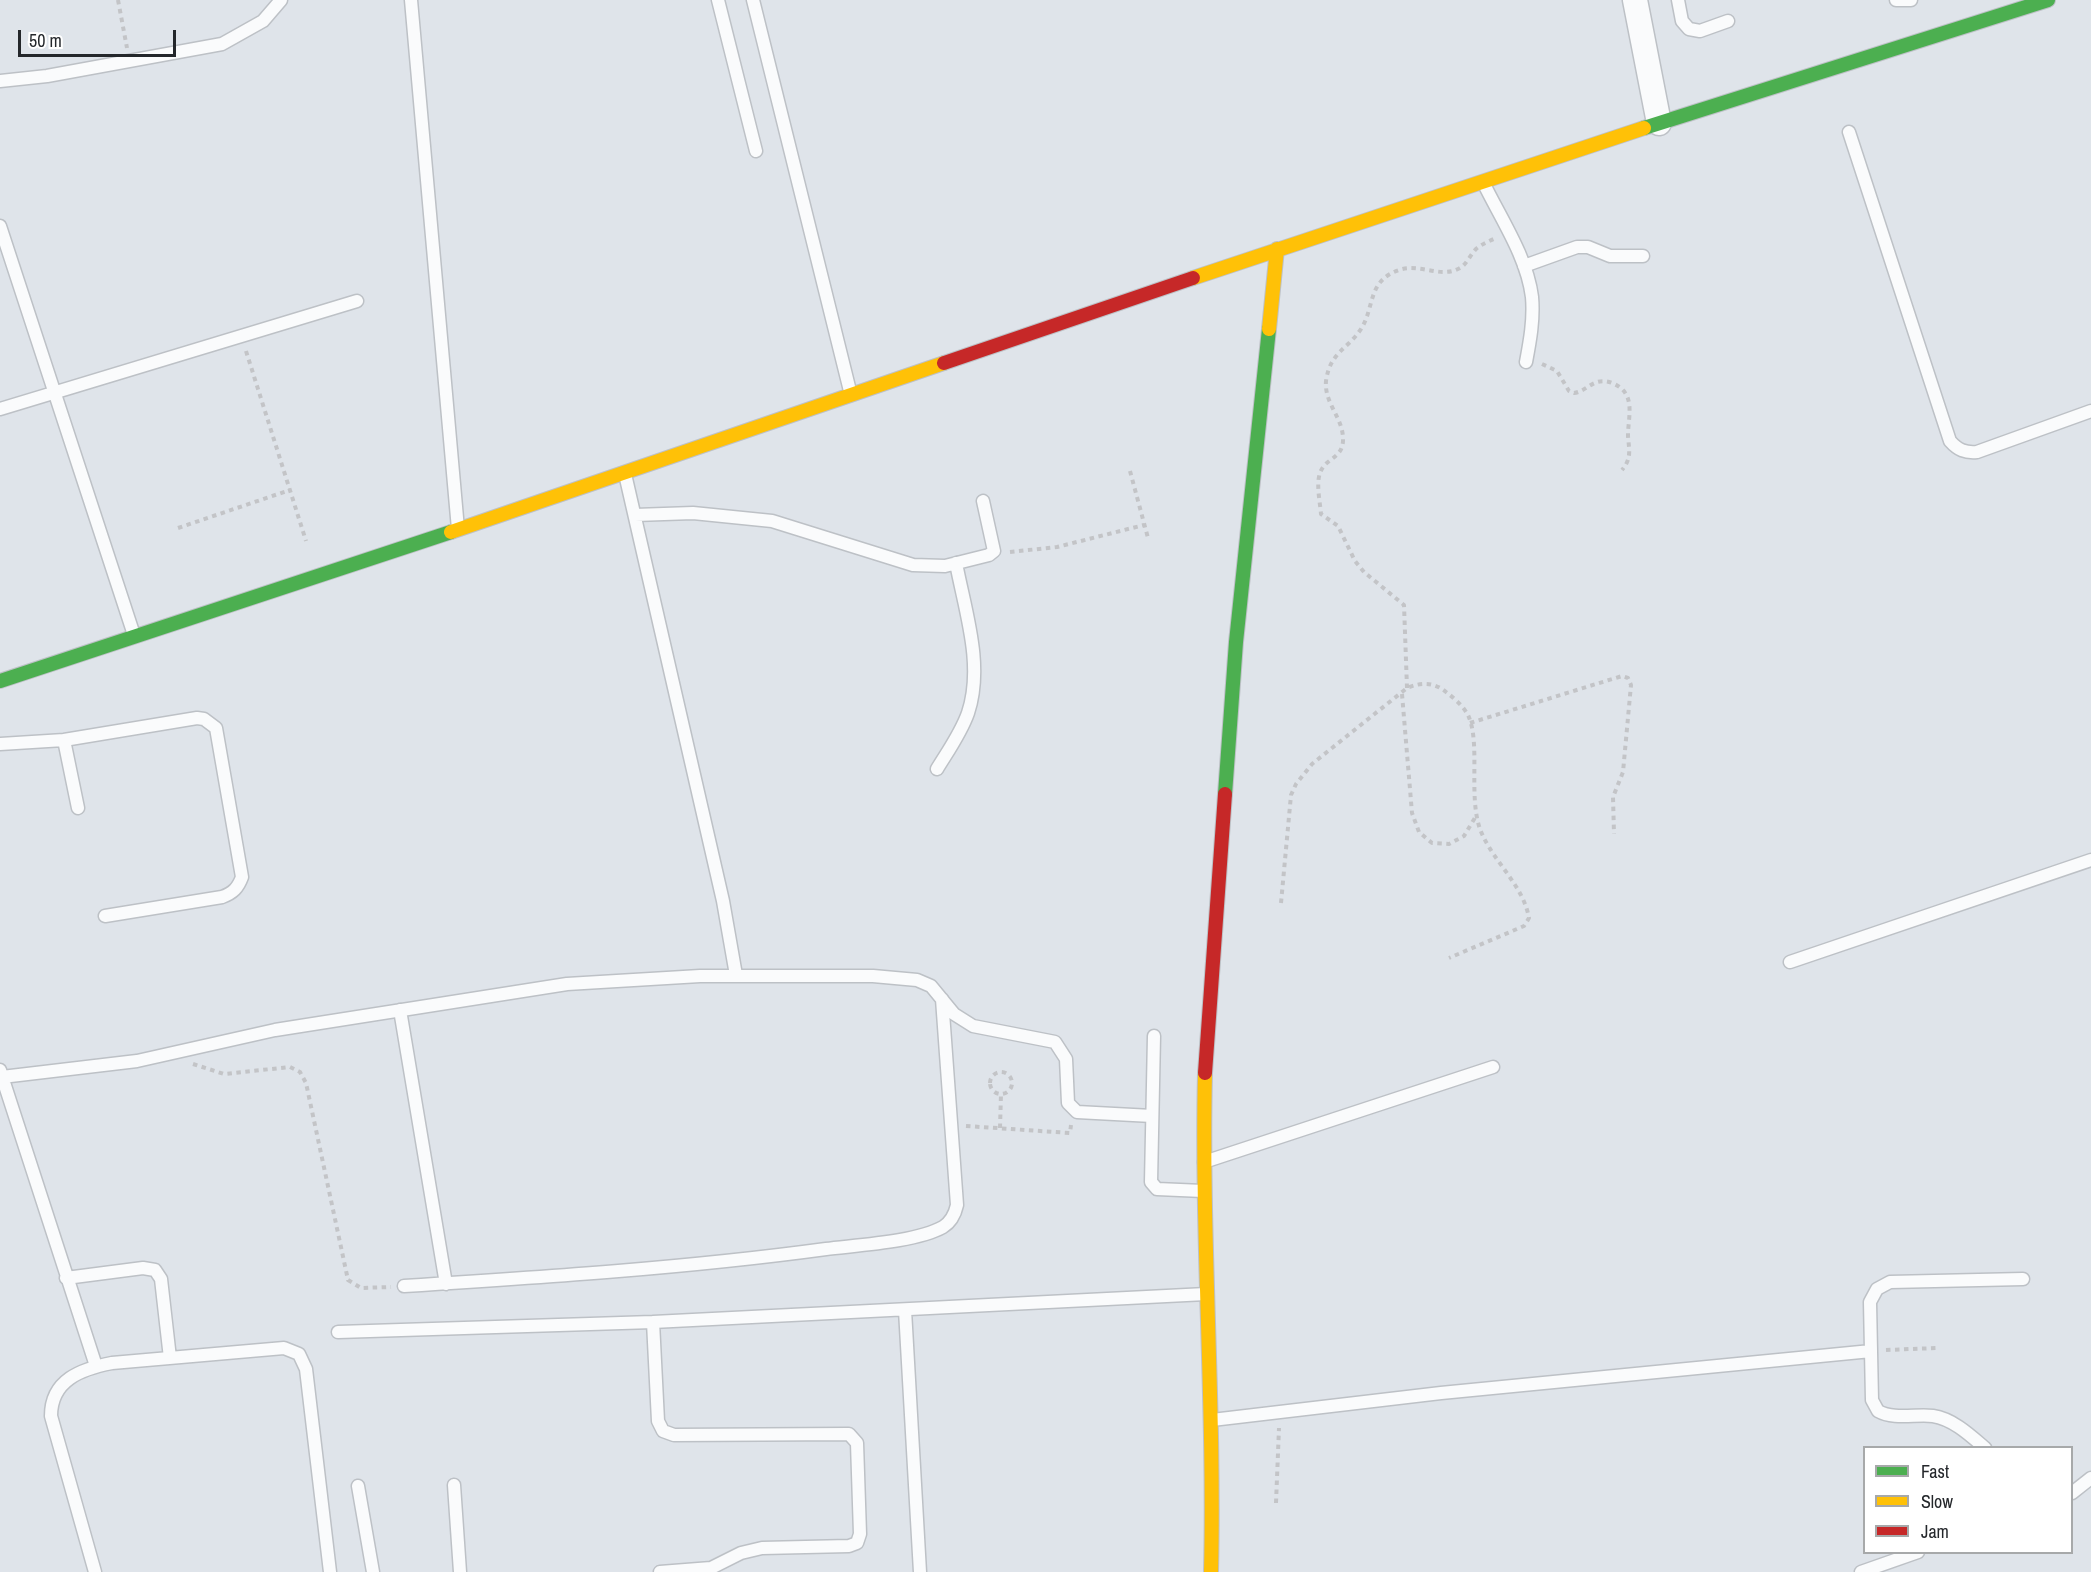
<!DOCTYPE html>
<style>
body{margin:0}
#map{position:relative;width:2091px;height:1572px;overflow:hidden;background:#dfe4ea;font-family:"Archivo Narrow",sans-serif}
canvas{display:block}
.legend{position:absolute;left:1863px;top:1446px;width:210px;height:108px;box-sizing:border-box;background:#fff;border:2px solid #a7a9aa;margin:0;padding:8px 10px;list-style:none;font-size:18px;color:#24272b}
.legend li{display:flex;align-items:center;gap:12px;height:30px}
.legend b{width:30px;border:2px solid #a7a9aa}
.scale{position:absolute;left:18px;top:30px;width:158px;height:27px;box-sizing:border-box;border:3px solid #24272b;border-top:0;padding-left:8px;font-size:18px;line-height:21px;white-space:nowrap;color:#24272b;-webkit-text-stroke:4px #fff;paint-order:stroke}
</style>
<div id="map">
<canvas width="2091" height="1572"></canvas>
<ul class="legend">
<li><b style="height:8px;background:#4caf50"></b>Fast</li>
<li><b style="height:8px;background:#ffc107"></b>Slow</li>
<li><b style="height:8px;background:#c62828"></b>Jam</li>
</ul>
<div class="scale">50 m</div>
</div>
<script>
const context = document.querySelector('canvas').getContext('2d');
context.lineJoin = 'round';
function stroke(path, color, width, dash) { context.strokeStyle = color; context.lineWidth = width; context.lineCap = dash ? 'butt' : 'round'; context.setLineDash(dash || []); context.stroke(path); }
const lane = new Path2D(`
 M411 0 458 529
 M718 0 756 151
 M753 0 851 395
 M1678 0 1682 21 1689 29 1700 31 1728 21
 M1896 0H1911
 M0 81 47 76 222 44 263 21 281 0
 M1849 132 1950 441C1958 450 1965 453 1977 452L2091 411
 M1483 182C1501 219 1527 257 1532 297 1534 319 1530 341 1526 362
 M0 226 134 635
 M1524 266 1577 247H1588L1610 256H1643
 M0 409 357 301
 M625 474 723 901 736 975
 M635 515 693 513 772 521 913 565 945 566 989 555 994 551 983 501
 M64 740 78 808
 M0 744 64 740 197 718 204 719 216 728 242 877C238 888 233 893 222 897L105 916
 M937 769C948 751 961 733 968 713 984 665 965 611 956 563
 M1790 962 2091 860
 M400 1010 446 1284
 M1154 1036 1151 1182 1157 1189 1203 1191
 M0 1070 96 1366
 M2 1077 137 1061 275 1030 567 984 700 976H873L917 980 931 986 954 1014 973 1026 1055 1042 1066 1059 1068 1103 1077 1112 1152 1116
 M1204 1162 1493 1067
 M66 1278 143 1268 155 1270 161 1279 170 1358
 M404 1286C545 1277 686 1268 826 1249 858 1245 916 1242 943 1227 951 1222 955 1214 957 1205L942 999
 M905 1310 920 1572
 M653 1322 658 1421 663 1431 674 1435 849 1434 857 1443 860 1534 857 1543 849 1546 762 1548 741 1553 711 1568 660 1572
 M338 1332 653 1322 1206 1294
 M1212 1420 1441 1393 1871 1351
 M1985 1448C1970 1435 1953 1419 1933 1416 1915 1414 1894 1420 1878 1411L1872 1400 1870 1302 1877 1289 1890 1282 2023 1279
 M454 1485 460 1572
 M358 1486 373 1572
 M2072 1493 2091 1478
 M95 1572 51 1416C51 1380 81 1369 112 1363L284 1348 299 1354 306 1369 330 1572
 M1861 1572 1918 1552`);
const street = new Path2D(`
 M1635 0 1659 123`);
const fast = new Path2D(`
 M1644 128 2048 0
 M0 681 451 532
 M1225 794 1236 642 1269 329`);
const slow = new Path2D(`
 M1193 278 1644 128
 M1269 329 1277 249
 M451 532 944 363
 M1205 1073C1201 1239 1215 1406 1211 1572`);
const jam = new Path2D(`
 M944 363 1193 278
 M1205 1073 1225 794`);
stroke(lane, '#bdc1c6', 15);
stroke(street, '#bdc1c6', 27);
stroke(fast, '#bdc1c6', 16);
stroke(slow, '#bdc1c6', 16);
stroke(jam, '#bdc1c6', 16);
stroke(new Path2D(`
 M118 0 127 48
 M246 351 306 541
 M1542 364 1557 371 1569 391 1574 393C1588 391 1594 376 1612 383 1637 393 1628 416 1628 436 1629 450 1632 458 1622 470
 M1130 471 1148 538
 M178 528 290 490
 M1010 552 1057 547 1144 525
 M1407 688 1404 605 1364 572 1355 561 1338 526 1321 514C1320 502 1316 484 1320 473 1325 458 1342 459 1343 441 1344 418 1324 404 1326 381 1330 352 1348 349 1361 329 1375 307 1367 281 1399 270 1418 263 1440 278 1458 269 1466 266 1470 255 1476 249 1482 244 1489 241 1496 238
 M1402 694 1412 813 1419 832 1432 843 1449 844 1464 836 1476 816
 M1470 723 1622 676 1628 678 1631 685 1623 772 1613 797 1614 834
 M1281 903 1291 795 1296 784 1312 764 1407 688C1421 682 1434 682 1446 692 1454 698 1463 706 1468 715 1481 743 1468 795 1480 829 1492 861 1523 884 1529 918L1524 926 1449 958
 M193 1064 224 1074 290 1067 300 1072 306 1083 348 1280 361 1288 391 1287
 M990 1083a11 11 0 1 1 22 0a11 11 0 1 1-22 0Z
 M966 1126 1070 1133 1071 1125
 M1000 1128 1001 1094
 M1886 1350 1936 1348
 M1276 1503 1279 1428`), '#c3c4c7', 4, [4.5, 4.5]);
stroke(lane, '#fafbfc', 12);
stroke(street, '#fafbfc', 24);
stroke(fast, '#4caf50', 14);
stroke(slow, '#ffc107', 14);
stroke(jam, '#c62828', 14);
</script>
